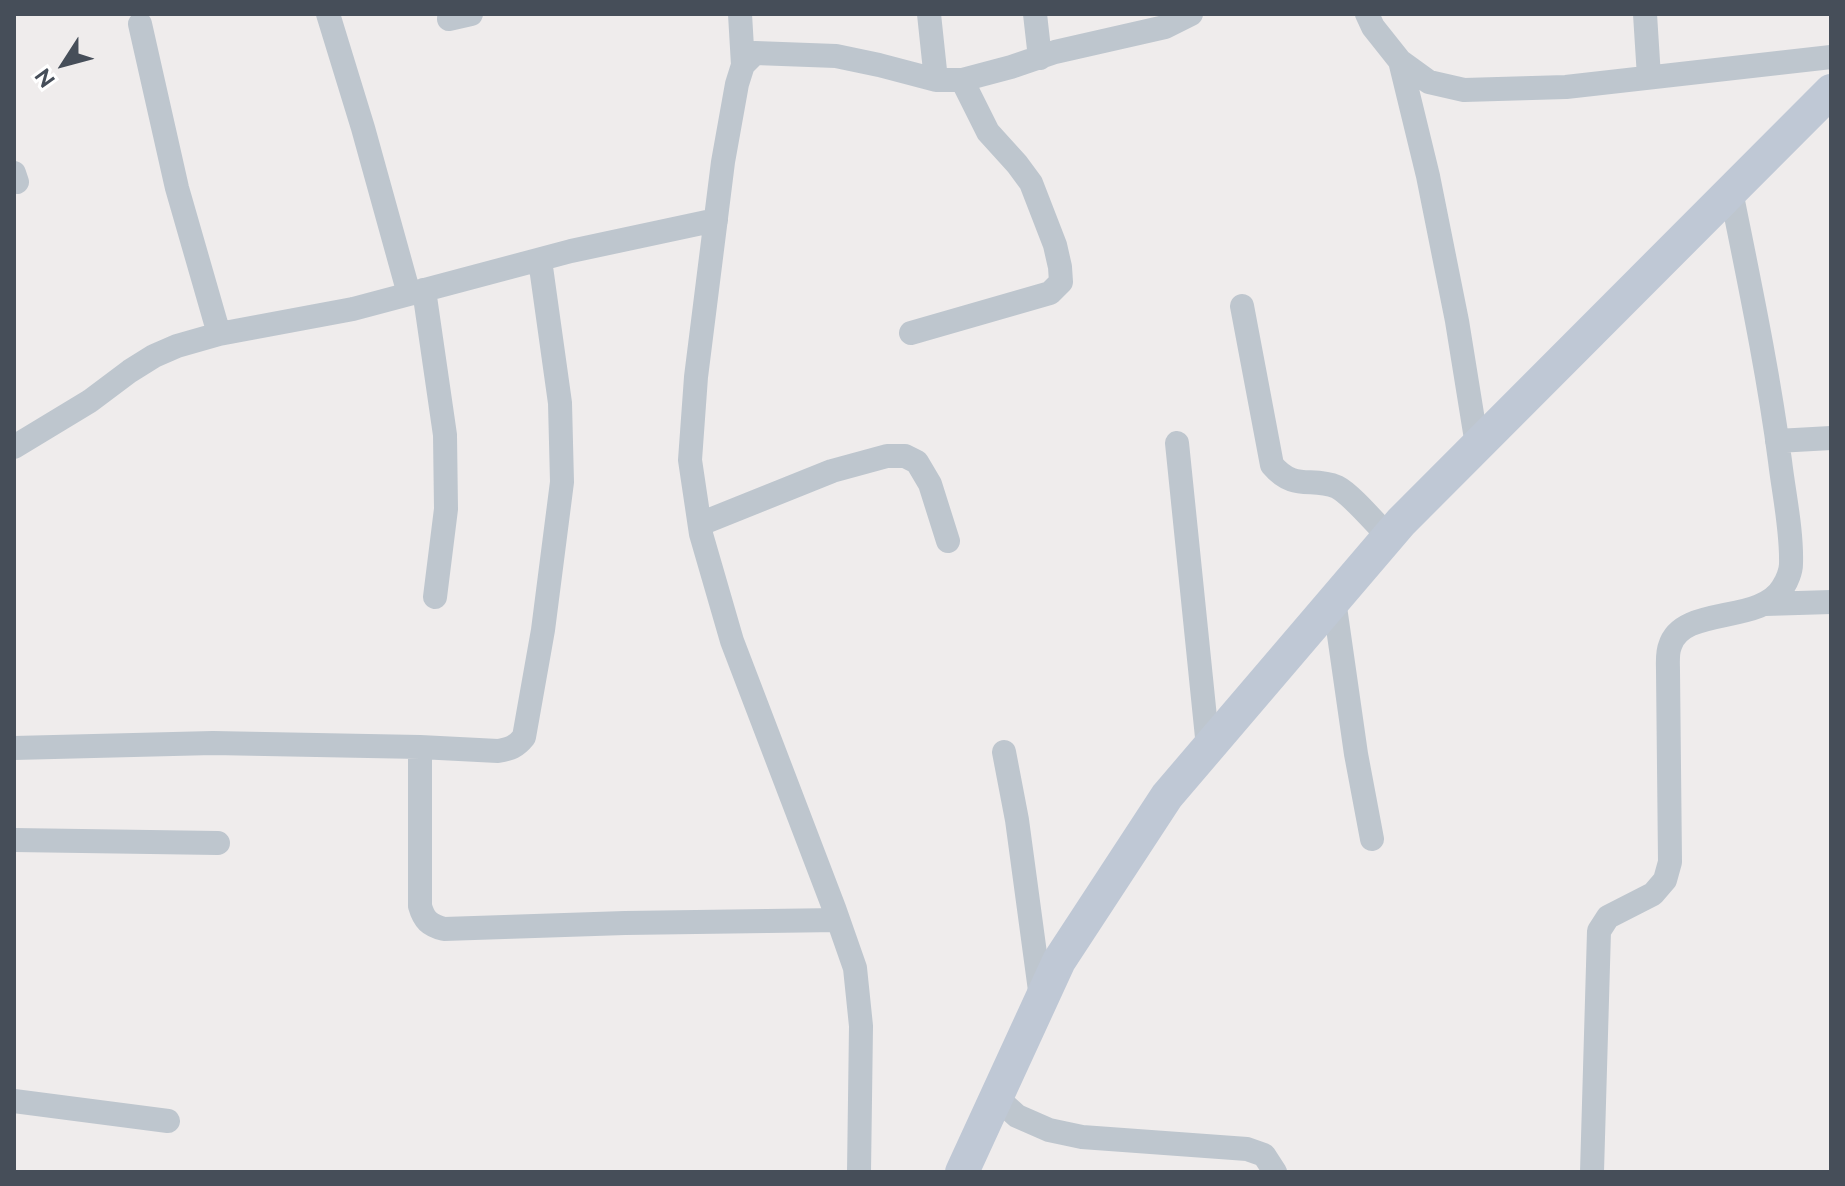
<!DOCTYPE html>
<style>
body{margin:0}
#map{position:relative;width:1845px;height:1186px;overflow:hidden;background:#efecec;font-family:Raleway,sans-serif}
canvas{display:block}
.frame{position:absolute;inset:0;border:16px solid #464e59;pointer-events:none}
.north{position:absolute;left:24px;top:24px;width:80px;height:80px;-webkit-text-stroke:6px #fff;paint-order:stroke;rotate:234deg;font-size:22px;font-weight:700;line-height:32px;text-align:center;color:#464e59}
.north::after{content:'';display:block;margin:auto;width:28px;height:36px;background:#464e59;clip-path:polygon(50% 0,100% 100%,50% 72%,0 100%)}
</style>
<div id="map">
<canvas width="1845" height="1186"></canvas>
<div class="frame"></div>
<div class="north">N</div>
</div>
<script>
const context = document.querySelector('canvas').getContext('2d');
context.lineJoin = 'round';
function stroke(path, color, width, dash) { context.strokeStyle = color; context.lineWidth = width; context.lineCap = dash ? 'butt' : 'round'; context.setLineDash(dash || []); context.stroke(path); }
stroke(new Path2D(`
 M328 14 363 128 409 294
 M740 14 743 65
 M929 14 936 80
 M1035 14 1040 58
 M1367 14 1373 27 1400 61 1429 82 1464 90 1566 87 1831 57
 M1645 14 1649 77
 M449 19 471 14
 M140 24 177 188 219 334
 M1400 61 1428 176 1457 321 1477 445
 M14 173 17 182
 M424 290 445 435 446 509 435 597
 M1242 306 1272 465C1295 492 1311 476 1337 487 1351 494 1376 524 1388 536
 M911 333 1050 293 1061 282 1060 267 1055 245 1031 183 1017 164 988 132 962 80
 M1777 441 1831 438
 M1177 443 1208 747
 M14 447 90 401 130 371 154 356 177 346 219 334 353 309 571 251 716 220
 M700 524 832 471 887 456H905L917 462 930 484 948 541
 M1334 600 1356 754 1372 839
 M1765 604 1831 602
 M420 747V906C424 920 429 925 444 929L625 923 838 920
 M14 748 213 743 420 747 498 751C510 749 516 747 524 737L543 630 562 482 560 403 540 260
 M1004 752 1017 820 1041 998
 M14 840 218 843
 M997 1098 1017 1116 1049 1130 1082 1137 1247 1149 1264 1155 1275 1172
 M14 1101 168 1121
 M859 1172 861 1026 855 968 834 908 732 641 701 534 690 460 696 377 723 162 737 84 743 65 755 53 836 56 879 65 936 80H962L1011 67 1055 52 1165 27 1191 14
 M1592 1172 1599 931 1608 917 1653 894 1665 880 1670 862 1668 671C1668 663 1667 653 1670 646 1682 605 1761 625 1783 587 1787 581 1791 571 1791 564 1792 530 1784 495 1780 461 1768 370 1749 281 1731 191`), '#bec6ce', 24);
stroke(new Path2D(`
 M962 1172 1059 961 1167 796 1401 522 1831 91`), '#bfc8d5', 34);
</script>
